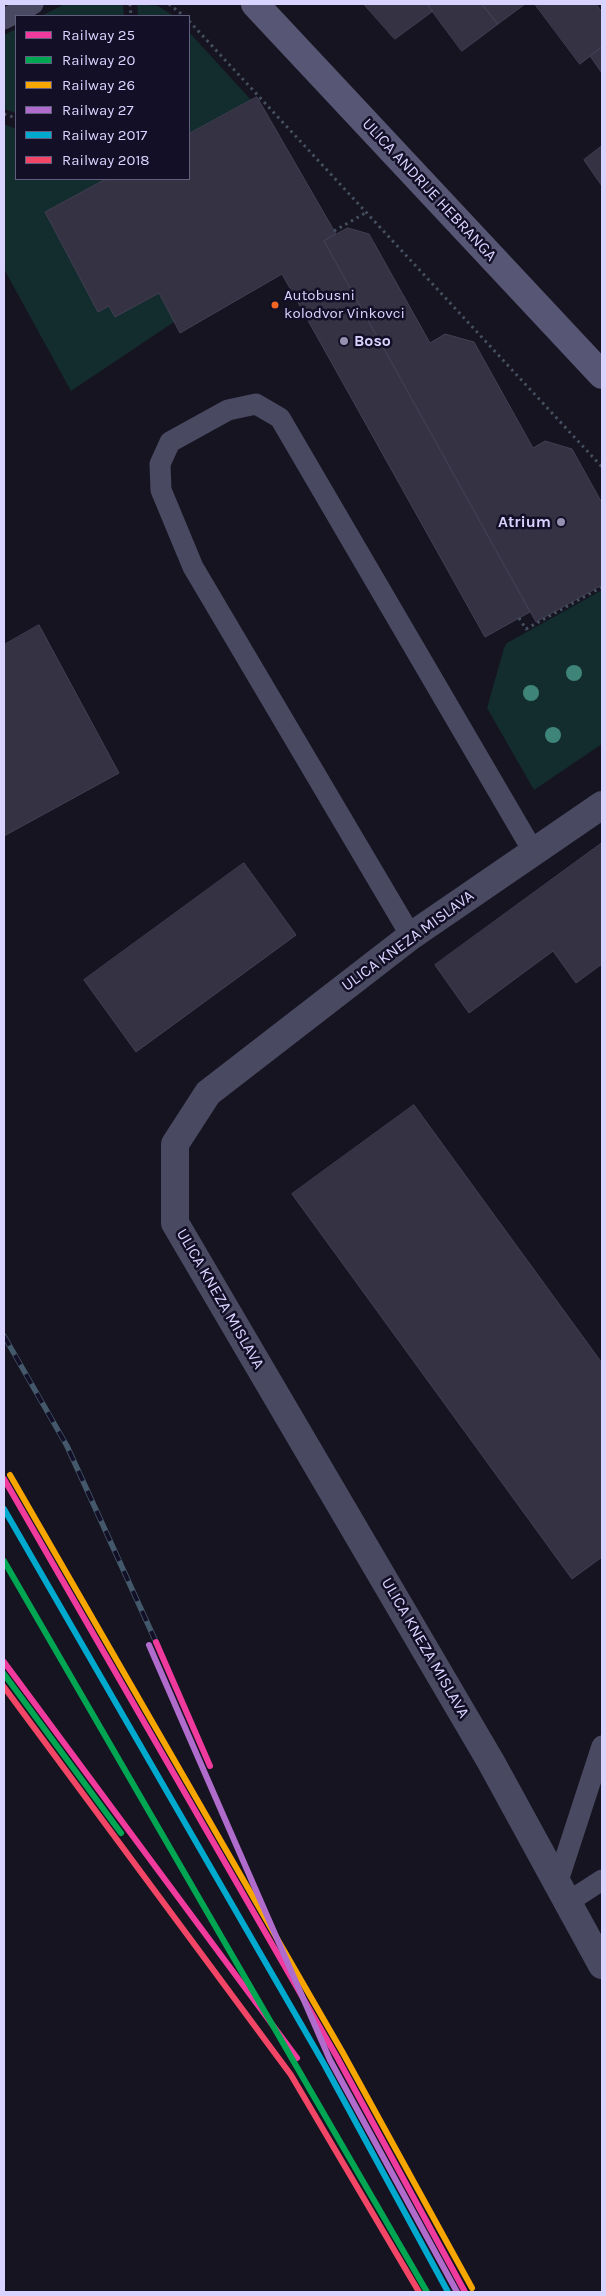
<!DOCTYPE html>
<style>
body{margin:0}
#map{position:relative;width:606px;height:2296px;overflow:hidden;background:#161421;font-family:Karla,sans-serif}
canvas{display:block}
.frame{position:absolute;inset:0;border:5px solid #d9d4ff;pointer-events:none}
.legend{position:absolute;left:15px;top:15px;width:175px;height:165px;box-sizing:border-box;background:#130f26;border:1px solid #625e7d;margin:0;padding:6px 9px;list-style:none;font-size:15px;color:#d9d4ff}
.legend li{display:flex;align-items:center;gap:10px;height:25px}
.legend b{width:25px;border:1px solid #625e7d}
</style>
<div id="map">
<canvas width="606" height="2296"></canvas>
<div class="frame"></div>
<ul class="legend">
<li><b style="height:6px;background:#f13a9d"></b>Railway 25</li>
<li><b style="height:6px;background:#00a651"></b>Railway 20</li>
<li><b style="height:6px;background:#f7a600"></b>Railway 26</li>
<li><b style="height:6px;background:#b06ccc"></b>Railway 27</li>
<li><b style="height:6px;background:#00a9ce"></b>Railway 2017</li>
<li><b style="height:6px;background:#f34667"></b>Railway 2018</li>
</ul>
</div>
<script>
const context = document.querySelector('canvas').getContext('2d');
context.lineJoin = 'round';
function fillPath(path, color) { context.fillStyle = color; context.fill(path, 'evenodd'); }
function stroke(path, color, width, dash) { context.strokeStyle = color; context.lineWidth = width; context.lineCap = dash ? 'butt' : 'round'; context.setLineDash(dash || []); context.stroke(path); }
function label(font, color, halo, rows, align = 'center') {
  context.font = font + ' Karla,sans-serif'; context.lineWidth = 5; context.setLineDash([]); context.textBaseline = 'middle'; context.strokeStyle = halo; context.fillStyle = color; for (const [text, x, y, turn = 0] of rows) {
    context.save(); context.translate(x, y); context.rotate((+turn || 0) * Math.PI / 180); context.textAlign = isNaN(turn) ? turn : align; if (halo) context.strokeText(text, 0, 0); context.fillText(text, 0, 0); context.restore();
  }
}
fillPath(new Path2D(`
 M65 4H123L124 16H41Z
 M137 4 158 6 174 16H138Z
 M16 29V113L4 109V35Z
 M189 32 251 100 189 134Z
 M4 124 16 129V179H106L45 212 98 311 109 306 115 317 159 293 174 322 71 391 4 269Z
 M602 590V744L534 790 487 708 504 648 507 643Z`), '#132c2d');
const building = new Path2D(`
 M364 4H427L433 11 395 39Z
 M427 4H482L498 24 462 51Z
 M482 4H525L498 24Z
 M535 4H596L602 12V47L580 64Z
 M602 47V73L590 56Z
 M257 97 336 234 324 241 530 612 485 637 282 274 180 333 159 293 115 317 109 306 98 312 45 212 106 179H189V134Z
 M602 146V186L584 160Z
 M348 228 369 234 430 343 445 334 474 342 533 448 545 441 572 449 602 503V585L536 622 324 241Z
 M39 625 119 773 4 836V645Z
 M602 843V964L576 983 553 951 469 1013 435 965Z
 M244 863 296 935 136 1052 84 980Z
 M414 1105 602 1363V1557L572 1579 292 1194Z`);
fillPath(building, '#343243');
stroke(building, '#433f54', 1);
stroke(new Path2D(`
 M130 4 131 16
 M169 4 184 16
 M189 21 602 467
 M4 114 16 118
 M334 231 367 212
 M519 618 526 629 602 587`), '#44505f', 3, [2.5, 4]);
stroke(new Path2D(`
 M4 19 33 4
 M411 936 193 567 161 490 160 464 170 442 228 410 256 404 280 418 533 851
 M557 1884 602 1746
 M568 1902 602 1880`), '#4a4962', 21);
stroke(new Path2D(`
 M602 805 411 936 208 1093 175 1144V1223L491 1762 602 1965`), '#4a4962', 28);
stroke(new Path2D(`
 M255 4 602 375`), '#575674', 28);
const rail = new Path2D(`
 M4 1336 67 1446 156 1642`);
stroke(rail, '#43596b', 5.5);
stroke(rail, '#130f26', 4, [11]);
stroke(new Path2D(`
 M4 1479 337 2057 465 2292
 M156 1642 210 1766
 M4 1662 297 2058`), '#f13a9d', 6);
stroke(new Path2D(`
 M4 1561 427 2292
 M4 1674 121 1833`), '#00a651', 6);
stroke(new Path2D(`
 M10 1475 343 2053 472 2288`), '#f7a600', 6);
stroke(new Path2D(`
 M149 1645 330 2060 457 2292`), '#b06ccc', 6);
stroke(new Path2D(`
 M4 1509 324 2064 448 2292`), '#00a9ce', 6);
stroke(new Path2D(`
 M4 1687 291 2075 419 2292`), '#f34667', 6);
context.fillStyle = '#3e8478';
for (const [x, y] of [
 [574,673],
 [531,693],
 [553,735]
]) { context.beginPath(); context.arc(x, y, 8, 0, 2 * Math.PI); context.fill(); }
for (const [x, y, r, color] of [
 [275,305,4.5,"#f26522"],
 [344,341,5,"#9591b1"],
 [561,522,5,"#9591b1"]
]) { const dot = new Path2D(); dot.arc(x, y, r, 0, 2 * Math.PI); context.fillStyle = color; context.fill(dot); stroke(dot, '#130f26', 2); }
label('15px', '#d9d4ff', '#130f26', [
 ["Autobusni",284,296],
 ["kolodvor Vinkovci",284,314]
], 'left');
label('16px', '#d9d4ff', '#130f26', [
 ["ULICA ANDRIJE HEBRANGA",429,190,47],
 ["ULICA KNEZA MISLAVA",408,941,-36],
 ["ULICA KNEZA MISLAVA",220,1299,60],
 ["ULICA KNEZA MISLAVA",425,1648,60]
]);
label('bold 16px', '#d9d4ff', '#130f26', [
 ["Boso",354,341],
 ["Atrium",551,522,"right"]
], 'left');
</script>
